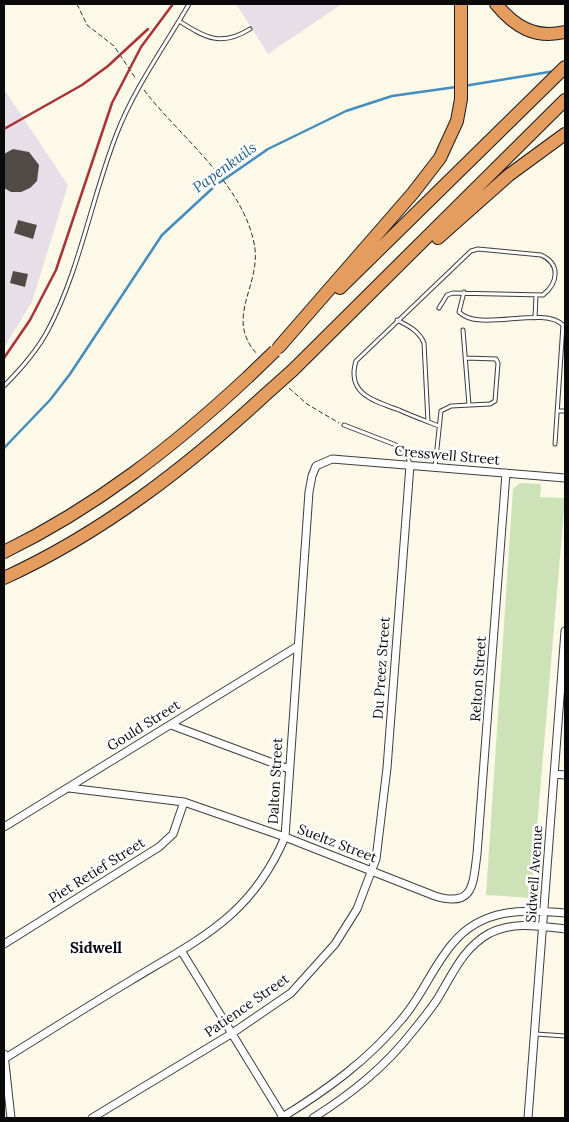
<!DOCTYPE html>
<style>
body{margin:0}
#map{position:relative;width:569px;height:1122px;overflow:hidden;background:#fdf9e9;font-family:Lora,serif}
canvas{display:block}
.frame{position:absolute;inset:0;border:5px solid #0a0a0a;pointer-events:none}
</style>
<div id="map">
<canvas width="569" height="1122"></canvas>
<div class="frame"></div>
</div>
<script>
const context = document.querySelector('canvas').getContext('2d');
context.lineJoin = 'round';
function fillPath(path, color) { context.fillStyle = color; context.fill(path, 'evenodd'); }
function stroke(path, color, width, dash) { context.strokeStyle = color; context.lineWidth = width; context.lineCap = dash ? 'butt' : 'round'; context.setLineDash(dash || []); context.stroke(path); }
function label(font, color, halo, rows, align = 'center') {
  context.font = font + ' Lora,serif'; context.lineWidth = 5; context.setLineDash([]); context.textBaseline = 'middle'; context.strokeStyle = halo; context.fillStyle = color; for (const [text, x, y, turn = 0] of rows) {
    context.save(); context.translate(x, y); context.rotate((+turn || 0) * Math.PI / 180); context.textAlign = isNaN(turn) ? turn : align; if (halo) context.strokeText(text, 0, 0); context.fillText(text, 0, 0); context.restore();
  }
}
fillPath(new Path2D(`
 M236 4H342L268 54Z
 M4 89 68 185 32 302 4 348Z`), '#e7dfe8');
fillPath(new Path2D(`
 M520 483 541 484 540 497 565 498 531 898 486 895 513 489Z`), '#cde3b7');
stroke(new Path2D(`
 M464 86 555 71
 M4 448 50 400 70 374 162 235 216 185 268 149 346 111 392 96 456 87`), '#428cbe', 2.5);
fillPath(new Path2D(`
 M13 149 29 152 39 165 37 181 30 188 21 192H11L4 188V154Z
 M18 220 37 225 33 239 14 233Z
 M13 271 28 274 25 287 10 283Z`), '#514b48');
const service = new Path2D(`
 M179 21C206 38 221 47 250 29
 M464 292 459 312C479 333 543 305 563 325L555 444
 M439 308 447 295 453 293 543 295C558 283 561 264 541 255L478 249 471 251 356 361C346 394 374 401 399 410 412 416 426 421 439 426
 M535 318 536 295
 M397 320C409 326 419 331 424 343L428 422
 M463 330 469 405
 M4 386C21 369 37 351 48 330 80 270 92 196 117 133 135 87 165 46 189 4
 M558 411H565
 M344 425 396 445 407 453 410 465
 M435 467 441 411 451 406 490 404 495 401 498 363 496 359 466 358
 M536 1034 565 1036`);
const minor = new Path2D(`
 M171 725 289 769
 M554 774 565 775
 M69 788 184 802 285 837 435 896C474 908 473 884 477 854L506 473
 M4 827 298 646
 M4 944 159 847 173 834 184 802
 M182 952 283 1117
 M4 1054 11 1118
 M4 1059C46 1033 88 1006 130 981 199 939 251 917 285 837L309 492 312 476 316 466 332 459 565 478
 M92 1118 231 1034 291 993 335 944 357 909 376 859 387 768 410 465
 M281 1118C327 1090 368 1060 402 1019 422 996 433 966 453 943 482 908 524 909 565 913
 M313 1118C351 1094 384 1068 413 1031 422 1020 431 1009 438 998 453 973 464 947 490 933 514 921 540 926 565 929
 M528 1118 565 631`);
const motorway = new Path2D(`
 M496 4C515 27 535 39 565 32
 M438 238 509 175 565 134
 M340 288 565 67
 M279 347 413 193 440 158 457 121 461 99V4
 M293 370 565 100
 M4 552C96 507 174 446 248 377
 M4 578C102 533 186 468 265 395`);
stroke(service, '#3d3d3d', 5);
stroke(minor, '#3d3d3d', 9);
stroke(motorway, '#1b1b1b', 14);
stroke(new Path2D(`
 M77 4 87 25 114 46 136 79
 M144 90C180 137 242 183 254 243 263 285 223 317 257 354
 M289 388 307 404 339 423`), '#2c2c2c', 1, [5, 2.5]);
stroke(service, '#fff', 3);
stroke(minor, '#fff', 7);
stroke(motorway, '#e59d5f', 12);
stroke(new Path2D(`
 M4 129 82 85 108 66 148 29
 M4 358 30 320 56 270 112 103 141 47 173 4`), '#aa3236', 2.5);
const motorwayBridge = new Path2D(`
 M248 377 275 351
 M265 395 293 370`);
stroke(motorwayBridge, '#1b1b1b', 14, []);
stroke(motorwayBridge, '#e59d5f', 12);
label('14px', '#0a0a0a', '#fff', [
 ["Cresswell Street",447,456,5],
 ["Du Preez Street",382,668,-86],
 ["Relton Street",479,679,-86],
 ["Gould Street",144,726,-32],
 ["Dalton Street",276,781,-87],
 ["Sueltz Street",337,844,21],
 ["Piet Retief Street",97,871,-32],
 ["Sidwell Avenue",535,874,-86],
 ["Patience Street",247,1006,-35]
]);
label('italic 15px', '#225e8d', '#fff', [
 ["Papenkuils",225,168,-36]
]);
label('bold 15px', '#0a0a0a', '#fff', [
 ["Sidwell",96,949]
]);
</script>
